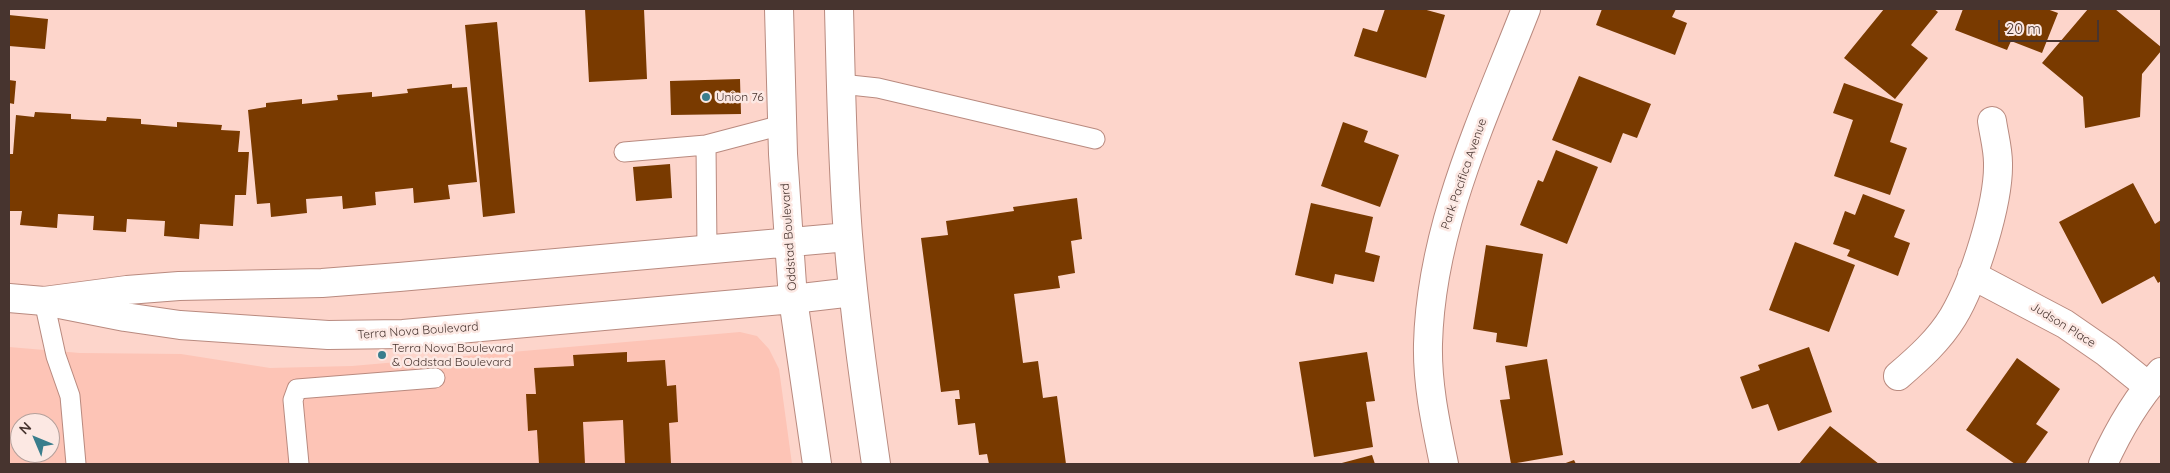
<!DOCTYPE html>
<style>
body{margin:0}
#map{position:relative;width:2170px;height:473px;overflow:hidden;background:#fdd5cb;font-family:Quicksand,sans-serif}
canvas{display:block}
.frame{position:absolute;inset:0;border:10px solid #47342f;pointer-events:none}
.north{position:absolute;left:10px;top:413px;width:50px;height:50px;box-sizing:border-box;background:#fce8e3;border:1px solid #b4a09b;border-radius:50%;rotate:315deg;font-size:14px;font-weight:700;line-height:20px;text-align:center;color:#47342f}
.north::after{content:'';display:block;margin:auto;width:18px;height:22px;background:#397d8c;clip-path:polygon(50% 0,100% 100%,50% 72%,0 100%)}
.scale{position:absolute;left:1998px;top:20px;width:101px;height:22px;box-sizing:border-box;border:2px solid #47342f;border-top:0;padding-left:6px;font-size:15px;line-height:18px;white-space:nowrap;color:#47342f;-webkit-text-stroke:4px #fce8e3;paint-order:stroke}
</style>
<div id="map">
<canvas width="2170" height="473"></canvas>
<div class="frame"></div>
<div class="north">N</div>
<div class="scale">20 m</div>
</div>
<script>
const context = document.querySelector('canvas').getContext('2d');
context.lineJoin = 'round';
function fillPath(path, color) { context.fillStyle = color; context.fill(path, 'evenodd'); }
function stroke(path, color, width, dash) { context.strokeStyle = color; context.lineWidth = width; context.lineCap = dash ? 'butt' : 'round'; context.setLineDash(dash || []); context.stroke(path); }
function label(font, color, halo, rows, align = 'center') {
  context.font = font + ' Quicksand,sans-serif'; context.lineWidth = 5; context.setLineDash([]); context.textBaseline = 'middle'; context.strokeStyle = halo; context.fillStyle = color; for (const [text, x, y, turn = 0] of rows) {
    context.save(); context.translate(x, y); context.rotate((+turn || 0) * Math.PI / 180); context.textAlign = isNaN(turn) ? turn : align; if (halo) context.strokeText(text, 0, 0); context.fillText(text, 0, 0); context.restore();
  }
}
fillPath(new Path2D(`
 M740 332 757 336 769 349 779 369 792 464H10L9 347 80 353 181 354 270 368 352 366ZM20 423H50V453H20Z`), '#fdc4b6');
fillPath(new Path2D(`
 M585 9H644L647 79 589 82Z
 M1385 9H1423L1445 15 1426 78 1354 56 1363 28 1377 32Z
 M1602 9H1676L1672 17 1687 23 1675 55 1596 25Z
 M1884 9H1934L1938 12 1911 45 1928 58 1895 99 1844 58Z
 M1963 9H2047L2058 13 2042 53 2011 41 2007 50 1955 30Z
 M2088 9H2115L2161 47V51L2142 74 2140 117 2085 128 2083 97 2042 63Z
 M9 15 48 19 45 49 9 46Z
 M497 22 515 213 483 217 465 25Z
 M1579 76 1651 104 1637 138 1623 133 1611 163 1552 140Z
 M740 79 741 114 671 115 670 81Z
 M9 80 16 81 14 104 9 103Z
 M1844 83 1903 104 1890 142 1907 148 1890 195 1834 176 1853 120 1833 113Z
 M452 84V88L467 87 477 182 448 185 450 199 414 203 413 188 375 192 376 205 343 209 342 196 306 199 307 213 271 217 270 203 257 204 248 110 266 107V103L302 99V104L338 100 337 95 372 92V97L408 93 407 89Z
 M35 112 71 114V119L106 121 107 117 141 119V124L177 127V122L222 125 221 130 240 131 238 152H249L246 195H235L233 226 200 224 199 239 164 236 165 221 127 219 126 232 93 230 94 216 58 214 57 228 20 225 22 211H9L10 187H9V154H13L16 115 34 117Z
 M1343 122 1368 131 1364 142 1399 155 1380 207 1321 186Z
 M1556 150 1598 167 1567 244 1520 225 1538 180 1543 182Z
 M670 164 672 198 636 201 633 167Z
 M2133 183 2155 224 2161 220V281L2158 283 2154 276 2102 304 2059 222Z
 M1863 194 1905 210 1894 237 1910 243 1898 276 1847 256 1850 250 1833 244 1845 211 1855 215Z
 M1077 198 1082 239 1071 241 1075 273 1058 276 1060 288 1014 294 1023 363 1038 361 1043 398 1057 396 1066 464H989L987 454 979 455 975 423 958 425 955 399H960L959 390 941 392 921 238 948 235 946 221 1014 211 1013 207Z
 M1311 203 1373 217 1365 252 1380 256 1374 282 1335 274 1333 284 1295 275Z
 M1795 242 1855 265 1829 332 1769 310Z
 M1486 245 1543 254 1527 347 1496 342 1497 333 1473 329Z
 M1809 347 1832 412 1778 431 1768 404 1752 409 1740 377 1760 370 1758 365Z
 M627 352V362L665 360 667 386 676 385 678 422 669 423 671 464H625L623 420 583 422 585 464H539L537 430 528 431 526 394H536L534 368 574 366 573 355Z
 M1367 352 1375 401 1366 402 1373 447 1314 457 1299 362Z
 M2017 358 2060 389 2036 424 2048 432 2025 464H2015L1966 430Z
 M1547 359 1563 455 1511 464 1500 400 1510 399 1505 366Z
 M1830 426 1879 464H1799Z
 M1372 455 1375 464H1338Z
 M1574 460 1576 464H1563Z`), '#793a00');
const service = new Path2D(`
 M841 84 878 88 1095 139
 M624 152 706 145
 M707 249 706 145 782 125
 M44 301 56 356 70 396 76 464
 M299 464 293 400 297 389 435 378`);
const minor = new Path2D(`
 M1972 275 2065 324 2107 353 2148 386
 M793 299 853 292
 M1898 376C1919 358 1939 340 1953 317 1974 282 1999 203 1998 163 1998 149 1994 135 1992 121
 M1444 464C1436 425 1427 385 1428 344 1431 226 1484 117 1526 9
 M2103 464C2118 431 2136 399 2161 372`);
const tertiary = new Path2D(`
 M779 9 783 154 793 299 817 464
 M839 9C841 84 842 160 848 235 854 312 865 388 876 464
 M9 298 44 301 125 317 180 325 328 335 403 334 793 299
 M44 301 127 290 179 286 322 283 399 277 848 237`);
stroke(service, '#b98a7f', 21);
stroke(minor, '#b98a7f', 30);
stroke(tertiary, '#b98a7f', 30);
stroke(service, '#fff', 19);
stroke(minor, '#fff', 28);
stroke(tertiary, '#fff', 28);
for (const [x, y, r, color] of [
 [706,97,5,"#397d8c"],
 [382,355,5,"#397d8c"]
]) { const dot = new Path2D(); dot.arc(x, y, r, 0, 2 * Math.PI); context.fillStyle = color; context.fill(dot); stroke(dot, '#fce8e3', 2); }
label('12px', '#47342f', '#fce8e3', [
 ["Union 76",716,97],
 ["Terra Nova Boulevard",392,348],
 ["& Oddstad Boulevard",392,362]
], 'left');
label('12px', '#47342f', '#fce8e3', [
 ["Park Pacifica Avenue",1464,174,-71],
 ["Oddstad Boulevard",789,237,-94],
 ["Judson Place",2063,325,32],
 ["Terra Nova Boulevard",418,331,-4]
]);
</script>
